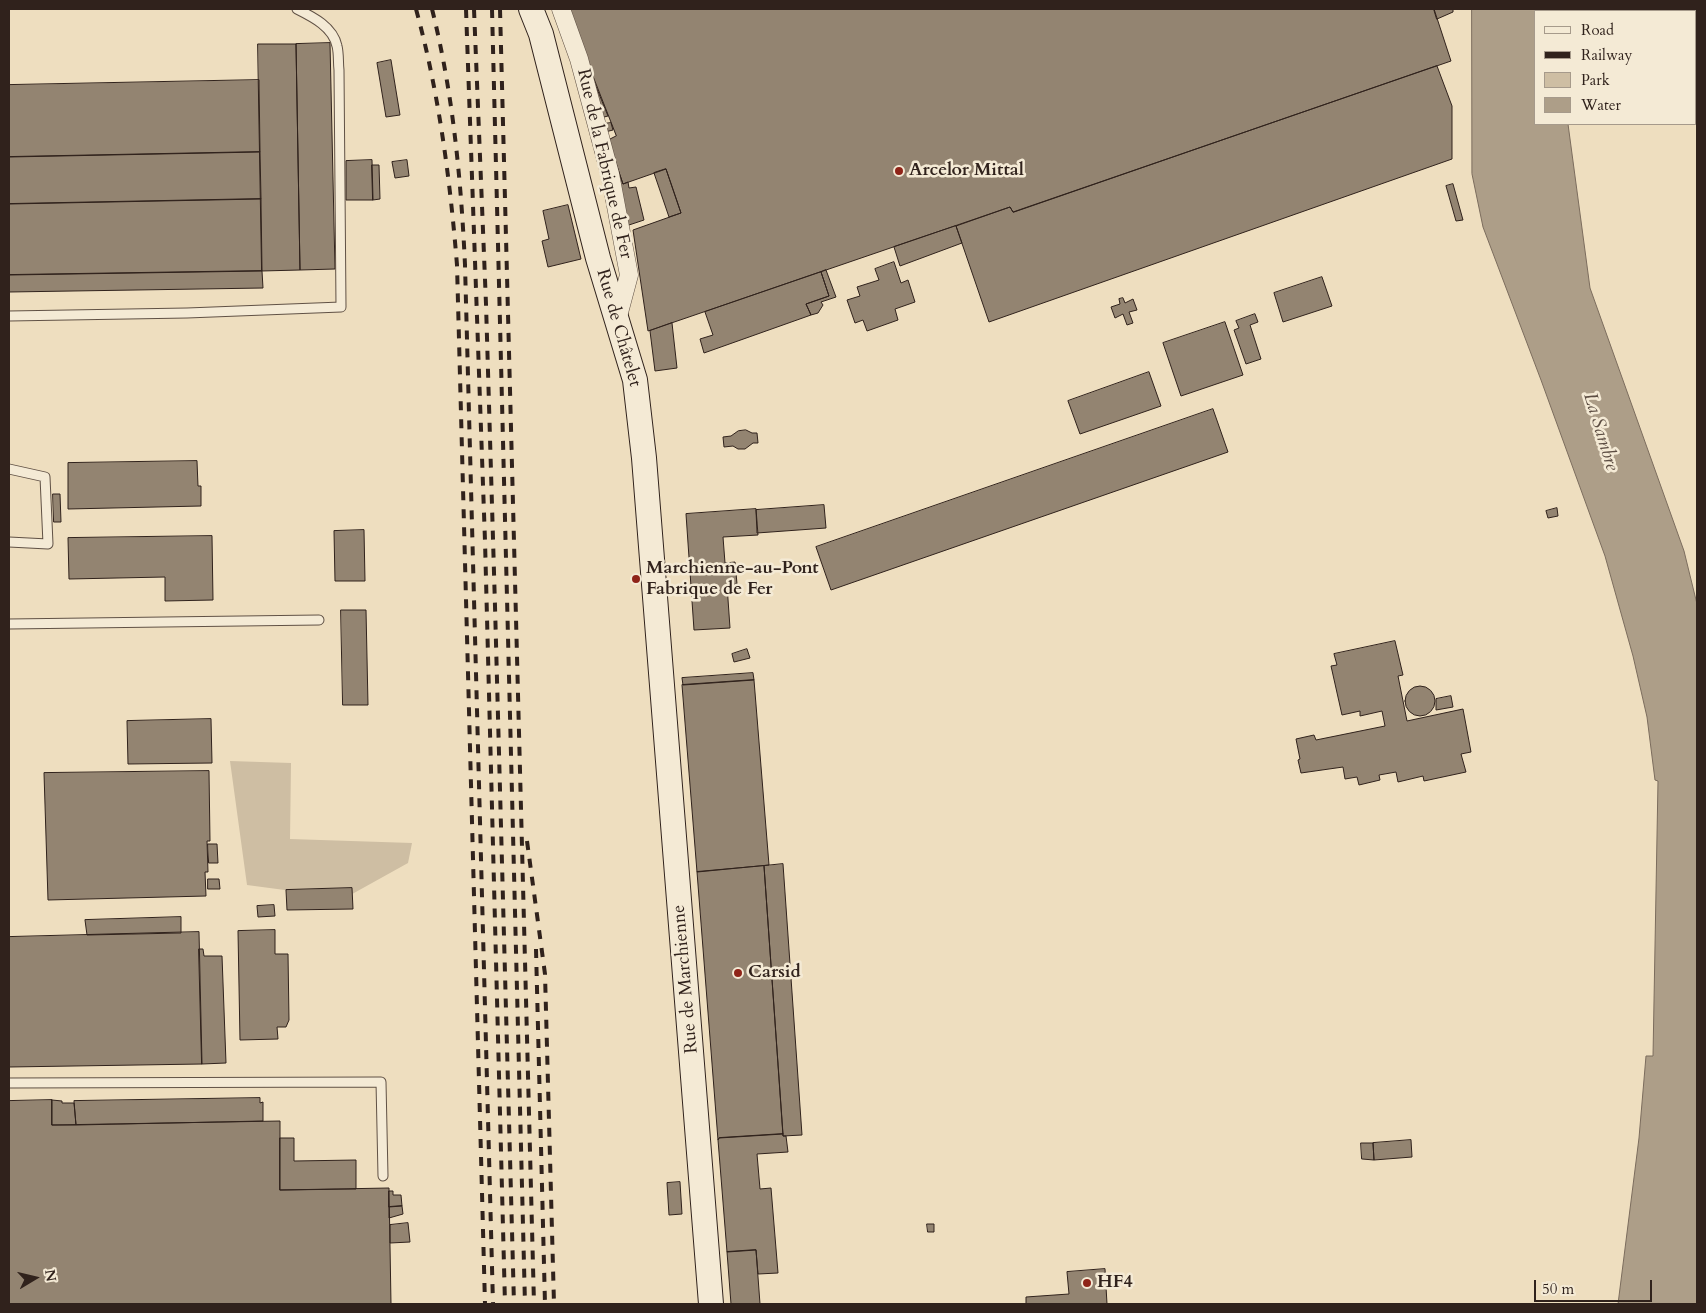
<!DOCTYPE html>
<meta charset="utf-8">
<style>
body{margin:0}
#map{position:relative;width:1706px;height:1313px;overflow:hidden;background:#eedebf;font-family:Cardo,serif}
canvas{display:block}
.frame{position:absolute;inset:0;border:10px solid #30221c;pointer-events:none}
.legend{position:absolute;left:1534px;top:10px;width:162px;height:115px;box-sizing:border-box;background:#f4ead5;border:1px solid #a69a8b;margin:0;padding:6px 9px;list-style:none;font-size:15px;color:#30221c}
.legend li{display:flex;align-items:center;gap:10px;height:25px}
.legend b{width:25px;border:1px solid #a69a8b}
.north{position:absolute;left:10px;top:1253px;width:50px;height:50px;-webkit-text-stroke:4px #f4ead5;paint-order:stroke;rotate:81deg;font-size:14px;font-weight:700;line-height:20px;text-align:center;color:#30221c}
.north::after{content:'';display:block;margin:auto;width:18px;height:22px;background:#30221c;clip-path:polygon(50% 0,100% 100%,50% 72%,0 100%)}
.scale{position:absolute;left:1534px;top:1280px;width:118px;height:22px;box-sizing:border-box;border:2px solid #30221c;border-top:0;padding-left:6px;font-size:15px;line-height:18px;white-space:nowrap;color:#30221c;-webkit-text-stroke:4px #f4ead5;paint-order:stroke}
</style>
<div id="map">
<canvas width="1706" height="1313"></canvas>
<div class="frame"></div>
<ul class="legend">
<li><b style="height:6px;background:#f4ead5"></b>Road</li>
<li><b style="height:6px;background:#30221c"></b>Railway</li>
<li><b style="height:14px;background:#cebea3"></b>Park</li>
<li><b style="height:14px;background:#ad9e88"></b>Water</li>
</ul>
<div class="north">N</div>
<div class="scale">50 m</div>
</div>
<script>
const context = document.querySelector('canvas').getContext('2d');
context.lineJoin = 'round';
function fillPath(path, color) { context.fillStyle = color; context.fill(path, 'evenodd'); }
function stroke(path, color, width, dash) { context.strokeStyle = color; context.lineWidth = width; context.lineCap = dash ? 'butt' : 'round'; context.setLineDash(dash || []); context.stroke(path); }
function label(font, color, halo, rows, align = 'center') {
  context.font = font + ' Cardo,serif'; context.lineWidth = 5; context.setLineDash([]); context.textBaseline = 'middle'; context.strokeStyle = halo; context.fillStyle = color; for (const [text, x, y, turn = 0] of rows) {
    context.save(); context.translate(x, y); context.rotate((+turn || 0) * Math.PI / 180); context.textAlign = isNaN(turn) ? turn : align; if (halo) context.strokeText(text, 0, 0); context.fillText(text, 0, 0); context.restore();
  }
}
fillPath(new Path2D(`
 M230 761 291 763 290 839 412 843 408 863 345 898 247 885Z`), '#cebea3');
const water = new Path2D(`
 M1472 9H1563V11H1535V124H1568L1590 288 1684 551 1697 604V1304H1618L1639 1138 1646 1056H1653L1658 781 1655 780 1647 717 1633 656 1605 556 1541 380 1483 227 1472 174Z`);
fillPath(water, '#ad9e88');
stroke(water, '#7b6c5d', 1);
const building = new Path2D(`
 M567 9H1434L1451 61 1013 212 1010 207 648 331 633 230 681 213 666 169 623 184 608 140 616 136Z
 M1434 9H1453V12L1437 19Z
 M330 43 335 269 300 270 296 44Z
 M258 44H296L300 270 262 271Z
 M391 60 400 115 386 117 377 63Z
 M1437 66 1452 106V159L989 322 956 226 1010 207 1013 212Z
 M593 79 608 116 600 118Z
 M259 80 260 152 9 157V85Z
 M611 123 613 130 605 132 603 124Z
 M608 140 623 184 628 182 629 188 636 187 644 220 626 226Z
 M260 152 261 199 9 204V157Z
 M372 160 373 200H346V161Z
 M407 160 409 176 395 178 392 162Z
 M372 165H379L380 199 373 200Z
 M666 169 681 213 669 217 654 173Z
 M1453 184 1463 220 1456 221 1446 186Z
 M261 199 262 271 9 275V204Z
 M568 205 581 259 548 267 542 241 549 239 543 211Z
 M956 226 962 243 900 266 894 247Z
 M894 262 901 283 908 280 915 302 895 309 898 320 867 331 863 320 855 323 847 300 860 296 857 287 879 280 875 269Z
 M826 270 836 297 821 302 823 305 818 313 811 315 806 304 829 296 821 272Z
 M262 271 263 288 9 292V275Z
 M821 272 829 296 806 304 811 315 704 353 700 339 713 335 705 312Z
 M1322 277 1332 306 1283 322 1274 293Z
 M1123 298 1125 303 1133 299 1137 310 1129 312 1133 323 1127 325 1123 314 1115 318 1111 307 1120 304 1119 299Z
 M1255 314 1258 322 1250 325 1261 359 1246 364 1234 330 1239 328 1236 321Z
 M1225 322 1243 375 1181 396 1163 343Z
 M672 323 677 368 655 371 650 331Z
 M1149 372 1161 406 1080 434 1068 401Z
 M1213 409 1228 452 831 590 816 547Z
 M746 430 752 433H757L758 443H753L745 449H738L733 446 724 447 723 437 731 436 738 431Z
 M197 461 198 486H201V506L68 509V463Z
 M53 494H60L61 522H54Z
 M824 505 826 528 757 533 756 510Z
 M1557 508 1558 516 1548 518 1546 511Z
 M756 509 758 535 723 537 725 563 735 562 737 584 727 585 730 628 694 630 686 514Z
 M364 530 365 581H335L334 531Z
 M212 536 213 600 165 601V577L69 579 68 538Z
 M341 610H366L368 705H343Z
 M1395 641 1403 675 1398 676 1407 721 1463 709 1471 752 1461 754 1466 772 1424 781 1423 776 1398 782 1396 772 1379 775 1380 780 1359 785 1357 777 1345 779 1343 767 1301 773 1298 760 1300 759 1296 739 1314 735 1316 740 1385 726 1382 711 1360 716V711L1342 715 1331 666 1337 665 1334 654Z
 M747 649 750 658 734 662 732 654Z
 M753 673 754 680 683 685 682 678Z
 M754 680 769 865 697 872 682 685Z
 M1405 701a15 15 0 1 1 30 0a15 15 0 1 1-30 0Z
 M1451 696 1453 707 1436 710V699Z
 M211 719 212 763 128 764 127 721Z
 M209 771 210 841H207L208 872H205L206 896 48 900 44 773Z
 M208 844H217L218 863H209Z
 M783 864 802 1135 783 1136 764 866Z
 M764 866 783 1134 719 1138 718 1140 697 872Z
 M208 879H219L220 889H208Z
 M352 888 353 909 287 910 286 890Z
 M274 905 275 916 258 917 257 906Z
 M181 917V933L87 935 85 920Z
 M275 930V954H288L289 1020 286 1027H277L278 1039 240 1040 238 931Z
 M199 932 202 1064 9 1067V937Z
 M199 949H203L204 956H222L226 1063 202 1064Z
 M260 1098V1103L263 1102V1121L76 1125 74 1101Z
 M52 1100V1125L280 1121V1190L389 1188 391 1304H9V1101Z
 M52 1100 62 1101V1103H74L76 1125H52Z
 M783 1134V1136H786L788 1152 757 1154 760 1189 771 1188 778 1273 758 1274 756 1250 727 1252 718 1140 719 1138Z
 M280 1138H294V1161L356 1160V1189L280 1190Z
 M1411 1140 1412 1157 1374 1160 1373 1143Z
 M1361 1143H1373L1374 1160 1362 1159Z
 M680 1182 682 1214 669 1215 667 1183Z
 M389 1191H393V1195H401L402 1206 389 1207Z
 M402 1206 403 1214 389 1218V1207Z
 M408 1223 410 1242 390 1243V1225Z
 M927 1224H934V1232H928Z
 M756 1250 760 1304H731L727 1252Z
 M1105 1269 1107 1304H1026V1297L1069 1294 1067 1272Z`);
fillPath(building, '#938471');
stroke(building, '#30221c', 1);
const lane = new Path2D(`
 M9 316 187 313 341 307 339 70C338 62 339 54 337 46 333 27 313 17 297 9
 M9 469 45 477 48 544 9 542
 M9 624 319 620
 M9 1083 381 1082 383 1176`);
const street = new Path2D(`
 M561 9 579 59 610 174 629 275 617 320`);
const secondary = new Path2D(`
 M531 9 541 34 598 258 635 380 644 458 711 1304`);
stroke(lane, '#605145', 11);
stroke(street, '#605145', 19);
stroke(secondary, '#30221c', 26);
stroke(lane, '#f4ead5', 9);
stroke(street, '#f4ead5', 18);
stroke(secondary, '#f4ead5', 24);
stroke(new Path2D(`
 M416 9C439 93 450 179 457 265L485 1304
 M432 9C453 93 461 179 465 265L493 1304
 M466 9 485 541 505 1304
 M474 9 486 304 495 606 514 1304
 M492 9 525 1304
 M500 9 534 1304
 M527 841 545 974 554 1304
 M536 949 545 1304`), '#30221c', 4, [9, 9]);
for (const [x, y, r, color] of [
 [899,171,5,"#8f2418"],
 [636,579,5,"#8f2418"],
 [738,973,5,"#8f2418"],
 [1087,1283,5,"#8f2418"]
]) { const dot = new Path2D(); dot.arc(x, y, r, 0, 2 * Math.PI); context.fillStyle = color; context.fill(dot); stroke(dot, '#f4ead5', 2); }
label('18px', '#30221c', '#f4ead5', [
 ["Rue de la Fabrique de Fer",604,164,77],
 ["Rue de Châtelet",618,328,74],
 ["Rue de Marchienne",686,979,-95]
]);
label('bold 18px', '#30221c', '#f4ead5', [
 ["Arcelor Mittal",909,171],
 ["Marchienne-au-Pont",646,569],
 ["Fabrique de Fer",646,590],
 ["Carsid",748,973],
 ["HF4",1097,1283]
], 'left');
label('italic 19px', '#5c4d42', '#f4ead5', [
 ["La Sambre",1600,432,73]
]);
</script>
